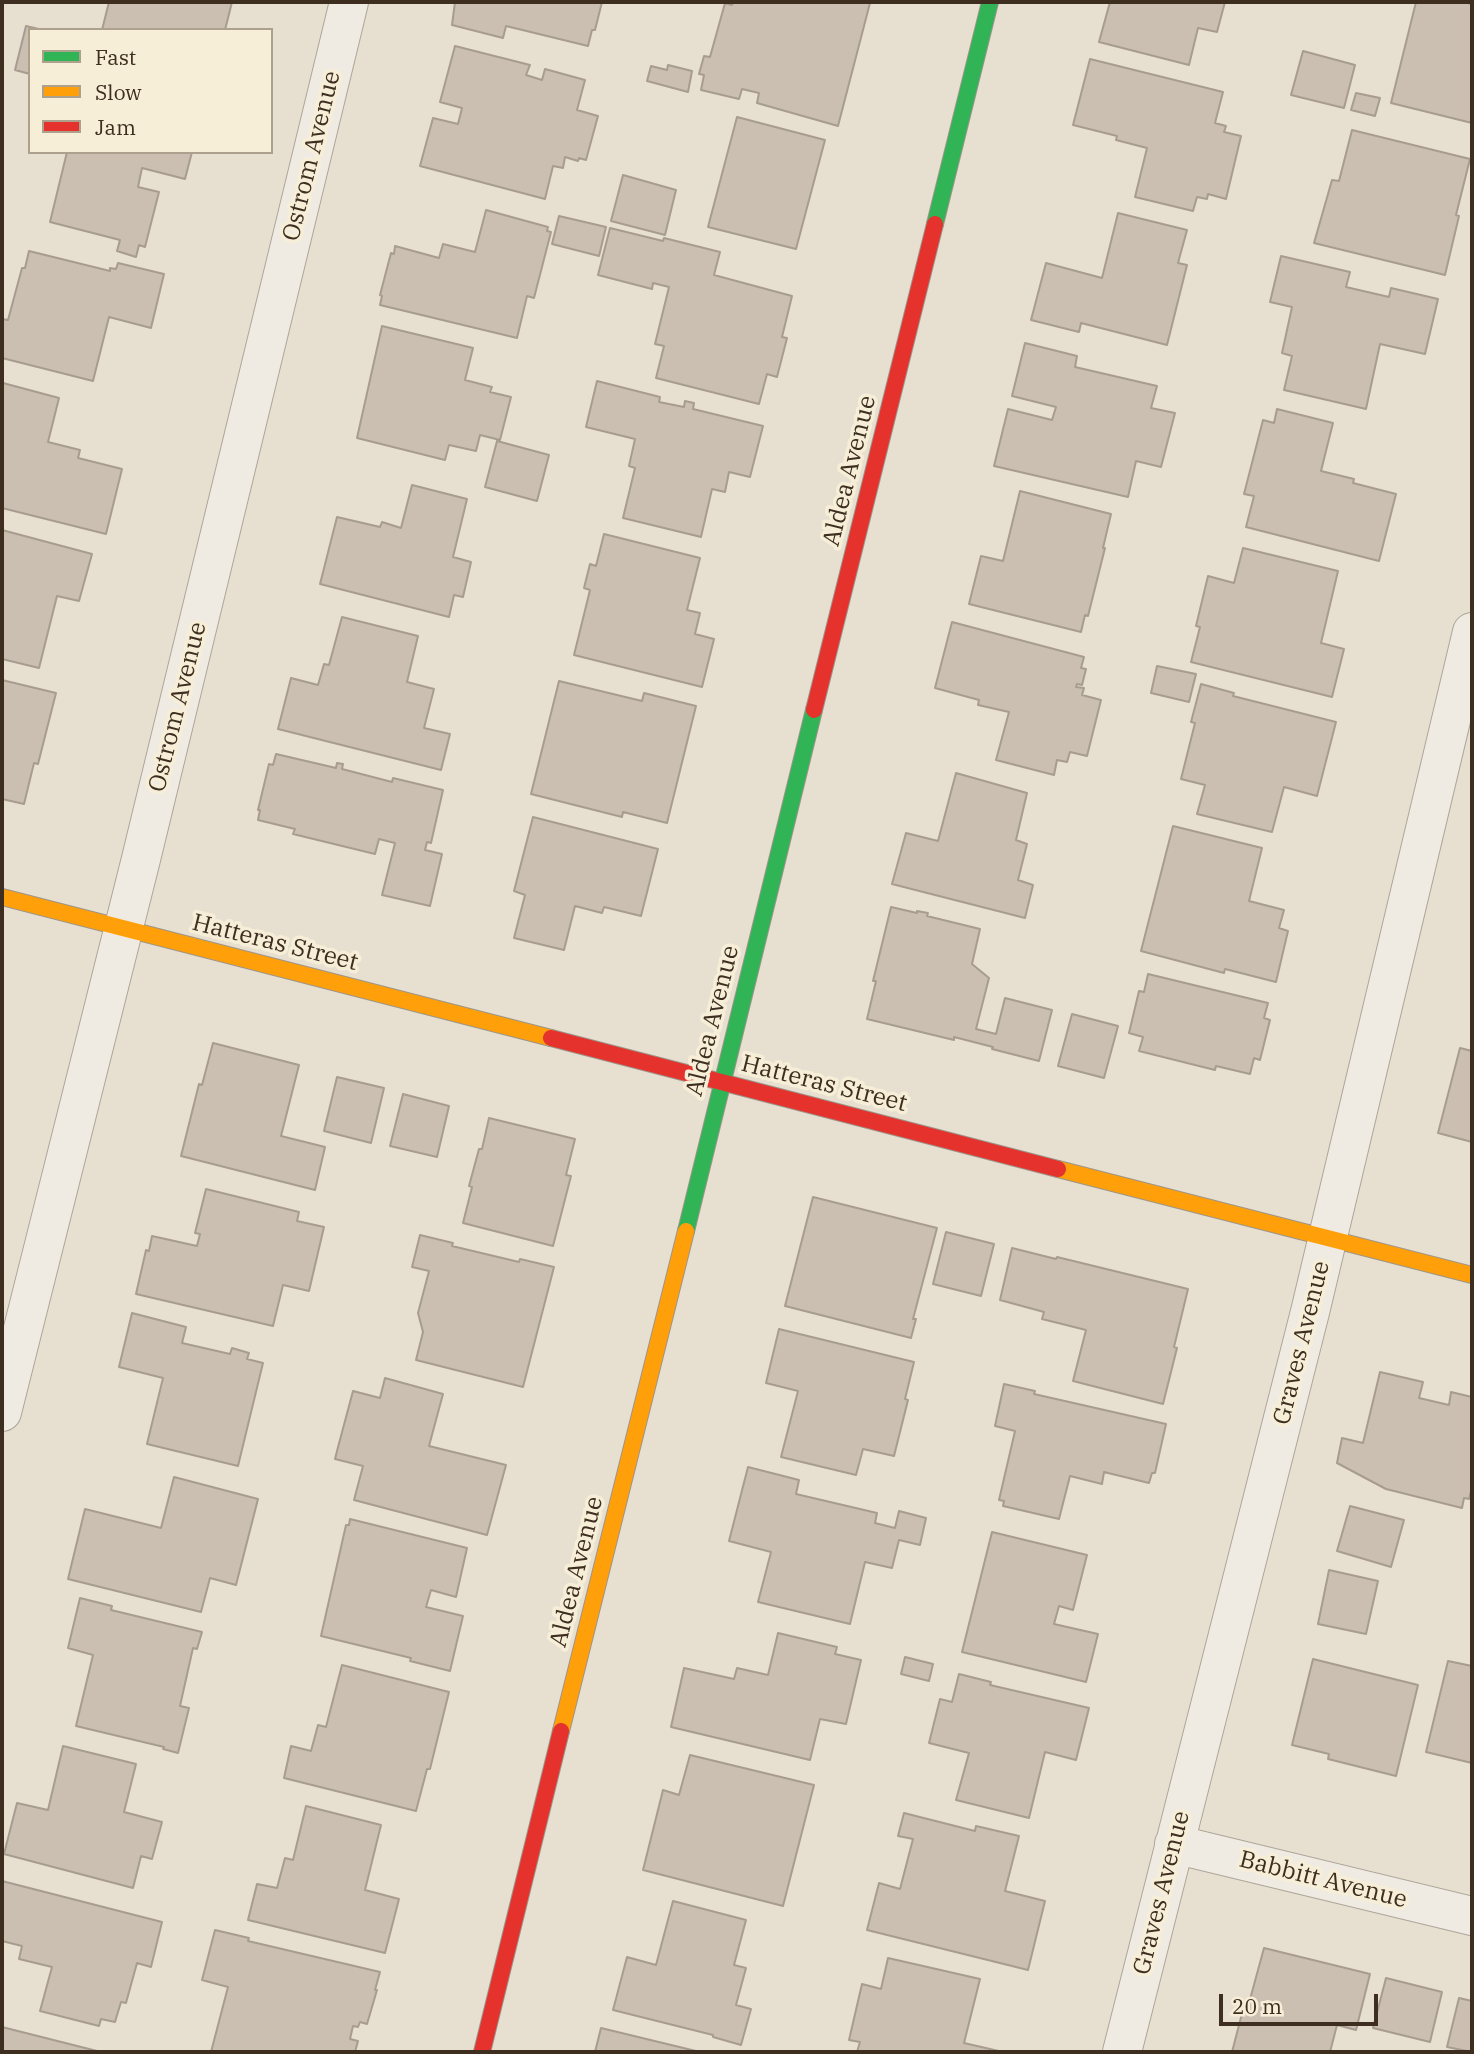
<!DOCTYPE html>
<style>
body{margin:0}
#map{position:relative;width:1474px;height:2054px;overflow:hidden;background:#e7e0d1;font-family:"IBM Plex Serif",serif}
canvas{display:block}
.frame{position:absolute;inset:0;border:4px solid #3d2e20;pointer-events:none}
.legend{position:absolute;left:28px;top:28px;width:245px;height:126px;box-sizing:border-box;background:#f7eed8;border:2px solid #ada18e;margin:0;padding:9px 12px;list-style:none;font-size:21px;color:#3d2e20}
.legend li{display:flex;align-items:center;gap:14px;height:35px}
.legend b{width:35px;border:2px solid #ada18e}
.scale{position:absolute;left:1219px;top:1994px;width:159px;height:32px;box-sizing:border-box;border:4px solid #3d2e20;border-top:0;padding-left:9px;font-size:21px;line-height:24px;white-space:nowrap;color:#3d2e20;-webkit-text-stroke:5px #f7eed8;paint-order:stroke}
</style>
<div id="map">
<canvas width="1474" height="2054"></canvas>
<div class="frame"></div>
<ul class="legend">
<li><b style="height:9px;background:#30b455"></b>Fast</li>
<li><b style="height:9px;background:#ff9f0a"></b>Slow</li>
<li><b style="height:9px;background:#e5322d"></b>Jam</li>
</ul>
<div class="scale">20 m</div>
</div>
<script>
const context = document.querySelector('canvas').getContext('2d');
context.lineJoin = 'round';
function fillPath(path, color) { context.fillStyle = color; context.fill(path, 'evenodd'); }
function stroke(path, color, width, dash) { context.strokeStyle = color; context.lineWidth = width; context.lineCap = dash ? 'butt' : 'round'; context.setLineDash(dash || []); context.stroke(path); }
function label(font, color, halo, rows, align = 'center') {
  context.font = font + ' "IBM Plex Serif",serif'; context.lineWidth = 7; context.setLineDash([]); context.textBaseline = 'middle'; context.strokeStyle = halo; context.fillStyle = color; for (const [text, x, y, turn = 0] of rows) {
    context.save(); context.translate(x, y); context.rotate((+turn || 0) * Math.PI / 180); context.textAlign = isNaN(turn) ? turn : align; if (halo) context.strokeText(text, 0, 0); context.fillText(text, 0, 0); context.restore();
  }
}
const building = new Path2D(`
 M109 2H232L225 30H102Z
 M455 2H602L595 30H592L588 46 506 26 503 38 452 25Z
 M733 2 870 3 838 126 757 103 759 93 742 89 739 99 701 90 704 75 699 74 704 56 710 57 725 3 732 5Z
 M1110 2H1225L1217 32 1198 28 1189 65 1099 42Z
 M1416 2H1462L1472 4V123L1391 103Z
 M26 26 43 30H30V74L15 70Z
 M455 46 530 65 526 75 542 80 545 69 585 80 577 110 598 116 586 160 579 158 578 161 565 157 563 168 553 166 545 199 420 166 433 118 458 124 462 108 440 102Z
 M1303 51 1355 65 1344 108 1291 95Z
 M1090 59 1223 92 1215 123 1226 126 1224 132 1241 136 1226 199 1208 194 1207 199 1197 197 1193 211 1135 197 1147 148 1116 140 1117 136 1073 125Z
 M668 65 692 71 688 92 647 81 651 66 667 70Z
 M1356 93 1380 98 1375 116 1351 110Z
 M737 117 825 140 796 249 708 227Z
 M1352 130 1470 159 1456 215 1459 216 1445 275 1314 243 1332 180 1339 181Z
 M67 152H192L185 179 142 168 138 187 159 192 145 247 139 245 136 257 117 251 120 240 50 222Z
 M623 175 676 190 665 235 611 221Z
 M486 210 548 227 547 231 551 232 534 298 527 296 517 338 380 305 382 296 380 295 391 253 394 254 395 246 439 258 443 244 475 252Z
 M1118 213 1187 230 1178 263 1187 265 1167 345 1081 323 1079 332 1031 320 1046 263 1102 278Z
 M559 216 606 227 599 256 552 244Z
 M610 228 663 241 664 238 720 252 714 275 792 296 782 337 787 338 777 377 767 374 759 404 656 378 664 346 655 344 669 287 653 283 652 289 598 275Z
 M29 251 110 271V268L116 269 118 263 164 274 151 328 109 317 93 381 2 358V319L8 320 22 268H25Z
 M1281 256 1350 272 1346 287 1389 297 1391 288 1438 299 1425 354 1380 344 1366 409 1284 390 1292 356 1282 353 1292 307 1270 302Z
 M382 326 473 348 465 380 492 387 490 392 511 397 500 440 480 435 476 451 449 445 445 460 357 438Z
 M1025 343 1077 356 1075 367 1157 386 1151 408 1175 413 1161 467 1136 461 1128 497 994 466 1008 409 1052 420 1056 407 1012 396Z
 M597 381 660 397 659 402 684 407 685 401 694 403 693 409 763 426 750 477 729 472 725 492 712 489 701 537 623 518 635 468 629 466 635 439 586 427Z
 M3 383 59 398 48 442 80 450 78 458 122 469 106 534 2 508Z
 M1277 409 1333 423 1321 471 1354 479 1353 483 1396 494 1379 561 1246 527 1254 496 1244 494 1263 420 1274 423Z
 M497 441 549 455 537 501 485 487Z
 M412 485 467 499 453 557 471 562 463 597 454 595 449 617 320 584 337 517 380 527 382 522 401 528Z
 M1020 491 1111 514 1103 548H1105L1088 616 1085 615 1081 632 969 604 981 556 1003 561Z
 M2 530 92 554 79 601 57 596 39 668 2 659Z
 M604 534 700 558 687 610 700 613 695 634 714 639 702 687 574 655 590 590 584 588 590 564 596 566Z
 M1243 548 1338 571 1321 643 1344 649 1332 697 1191 662 1200 627 1196 626 1208 576 1234 583Z
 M342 617 418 636 407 682 434 689 424 728 450 734 441 770 278 729 291 678 318 685 324 664 329 665Z
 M952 622 1084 657 1081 668 1086 669 1082 685 1077 684 1076 687 1084 688 1082 695 1101 700 1087 756 1070 752 1067 762 1057 760 1054 775 996 760 1009 712 978 705 979 700 935 688Z
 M1157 666 1196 674 1189 702 1151 693Z
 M2 680 56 693 38 764 34 763 24 804 2 799Z
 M559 681 642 701 644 693 696 706 667 823 623 812 622 817 531 794Z
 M1201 684 1234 693 1233 696 1336 722 1317 796 1284 787 1272 832 1197 814 1205 785 1181 779 1195 723 1191 722Z
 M276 754 336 768 337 763 343 764 342 769 392 782 393 778 443 790 431 843 427 842 425 850 442 854 430 906 382 895 395 843 379 839 375 854 293 834 295 829 258 820 260 810H258L269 764 273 765Z
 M956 773 1027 793 1016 840 1027 844 1018 880 1033 885 1025 918 892 884 906 833 938 841Z
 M533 817 658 849 641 916 604 907 602 913 575 906 564 950 514 938 525 895 514 891Z
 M1173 826 1262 848 1249 901 1284 910 1279 928 1288 931 1276 982 1225 969 1224 973 1141 951Z
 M891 907 917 913V911L928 913 927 916 980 929 972 964 989 978 976 1029 996 1034 1005 998 1052 1010 1039 1061 992 1049 993 1047 954 1037V1040L867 1019 876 981H873Z
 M1148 974 1268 1003 1264 1018 1270 1020 1260 1060 1254 1058 1250 1074 1216 1066 1215 1070 1139 1051 1143 1037 1129 1033 1139 991 1144 992Z
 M1072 1014 1118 1026 1104 1078 1058 1066Z
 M213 1043 299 1065 281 1136 325 1147 315 1190 181 1156 199 1084 202 1085Z
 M1460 1048 1472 1051V1142L1438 1133Z
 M337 1077 384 1088 371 1143 324 1131Z
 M403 1094 449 1106 437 1157 390 1146Z
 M489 1118 575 1139 566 1175 571 1176 553 1246 463 1223 472 1187 469 1186 479 1149H482Z
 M206 1189 299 1212 297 1221 324 1227 309 1291 283 1285 273 1326 136 1294 146 1250 149 1251 152 1236 197 1246 200 1234 195 1233Z
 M813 1197 937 1228 913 1319H916L911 1338 785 1306Z
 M946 1232 994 1244 981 1296 933 1284Z
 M420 1235 453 1243 452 1246 519 1262 520 1259 554 1267 523 1387 416 1360 423 1332 418 1313 429 1271 412 1267Z
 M1012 1248 1056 1259 1057 1257 1188 1289 1174 1347 1177 1348 1163 1404 1073 1381 1086 1330 1042 1319 1044 1312 1000 1300Z
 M132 1313 186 1327 182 1343 230 1354 232 1348 249 1353 247 1359 263 1363 238 1466 147 1444 163 1378 119 1367Z
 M779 1329 914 1362 905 1399 908 1400 894 1456 863 1449 856 1475 781 1457 798 1391 766 1383Z
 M1380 1372 1423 1382 1419 1398 1449 1405 1451 1392 1472 1397V1487L1469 1499 1464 1498 1462 1508 1386 1489 1337 1463 1342 1438 1363 1443Z
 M385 1378 443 1394 429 1446 506 1465 487 1535 354 1500 363 1466 335 1459 337 1451 353 1391 380 1398Z
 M1004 1384 1035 1391 1034 1394 1166 1424 1155 1473H1152L1149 1483 1104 1472 1102 1484 1070 1476 1059 1519 1003 1506 1004 1501 999 1500 1015 1431 995 1426Z
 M748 1467 799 1480 796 1494 877 1513 875 1523 895 1528 899 1511 926 1518 920 1545 899 1540 892 1568 865 1562 850 1624 758 1602 771 1552 729 1541Z
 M174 1477 258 1499 236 1585 210 1578 201 1612 68 1579 85 1509 161 1528Z
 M1350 1506 1404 1520 1391 1567 1337 1551Z
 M350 1519 467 1548 456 1597 431 1590 426 1607 463 1616 450 1671 410 1661 411 1658 321 1636 346 1525H349Z
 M992 1532 1087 1555 1073 1610 1059 1606 1054 1624 1098 1634 1086 1682 962 1652Z
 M1329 1570 1378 1581 1366 1634 1318 1624Z
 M80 1598 112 1606 111 1610 202 1632 197 1649 193 1648 180 1706 189 1708 178 1753 163 1749 164 1747 76 1726 93 1655 68 1648Z
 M778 1633 837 1647 835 1654 861 1660 846 1724 820 1719 810 1760 671 1727 684 1668 734 1679 737 1668 768 1675Z
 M905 1657 933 1664 929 1681 901 1674Z
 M1313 1659 1418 1685 1396 1776 1328 1759 1329 1754 1292 1745Z
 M1448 1661 1472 1666V1763L1426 1752Z
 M342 1665 449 1692 430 1769H427L416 1811 284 1778 291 1746 311 1751 318 1725 326 1727Z
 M959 1674 991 1682 990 1685 1089 1708 1076 1760 1045 1752 1029 1818 956 1800 969 1753 929 1743 940 1699 952 1702Z
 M63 1746 136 1764 124 1812 162 1822 152 1859 141 1856 133 1888 4 1854 17 1803 48 1810Z
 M690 1755 814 1785 783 1906 643 1870 663 1790 679 1795Z
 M306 1806 381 1825 365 1890 399 1899 385 1953 248 1920 257 1884 277 1888 285 1858 293 1860Z
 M904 1813 975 1831 976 1826 1019 1836 1005 1891 1045 1901 1028 1970 867 1930 879 1883 900 1889 913 1839 898 1836Z
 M2 1881 162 1922 151 1967 137 1963 126 2003 121 2002 115 2022 101 2019 99 2026 40 2011 52 1967 19 1959 22 1946 2 1941Z
 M673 1901 746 1920 734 1965 746 1968 736 2005 751 2009 741 2045 713 2037V2035L613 2010 627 1957 656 1965Z
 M215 1930 249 1938 248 1941 380 1972 375 1990H377L367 2024 360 2022 358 2027 353 2026 350 2039 358 2041 355 2052H211L228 1987 202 1980Z
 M1264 1948 1370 1974 1356 2030 1337 2025 1330 2052H1232L1245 2002 1249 2003Z
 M888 1958 980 1979 964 2043 1003 2052H857L860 2042 849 2040 862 1984 881 1989Z
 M1386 1978 1442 1992 1430 2042 1373 2028Z
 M1459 1998 1472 2001V2052L1447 2047Z
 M2 2027 101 2052H2Z
 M601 2028 700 2052H595Z`);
fillPath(building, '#cbbfb2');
stroke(building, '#a89c90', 2);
const street = new Path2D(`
 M2 1412 141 859 349 2
 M1174 1844 1472 1916
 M1122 2052 1310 1312 1472 632`);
const fast = new Path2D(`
 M935 224 990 2
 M686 1231 814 710`);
const slow = new Path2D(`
 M2 897 551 1038
 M1058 1169 1472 1275
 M561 1731 686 1231`);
const jam = new Path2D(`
 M814 710 935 224
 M551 1038 1058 1169
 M482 2052 561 1731`);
stroke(street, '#ada599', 40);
stroke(fast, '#9c958a', 18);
stroke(slow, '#9c958a', 18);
stroke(jam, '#9c958a', 18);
stroke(street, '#efebe3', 38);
stroke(fast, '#30b455', 16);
stroke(slow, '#ff9f0a', 16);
stroke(jam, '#e5322d', 16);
label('24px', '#3d2e20', '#f7eed8', [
 ["Ostrom Avenue",312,156,-76],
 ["Aldea Avenue",850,471,-76],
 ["Ostrom Avenue",178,707,-76],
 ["Hatteras Street",275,943,14],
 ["Aldea Avenue",713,1021,-76],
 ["Hatteras Street",824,1084,14],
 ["Graves Avenue",1302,1343,-76],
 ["Aldea Avenue",577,1572,-76],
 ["Babbitt Avenue",1323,1880,14],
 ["Graves Avenue",1162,1893,-76]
]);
</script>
